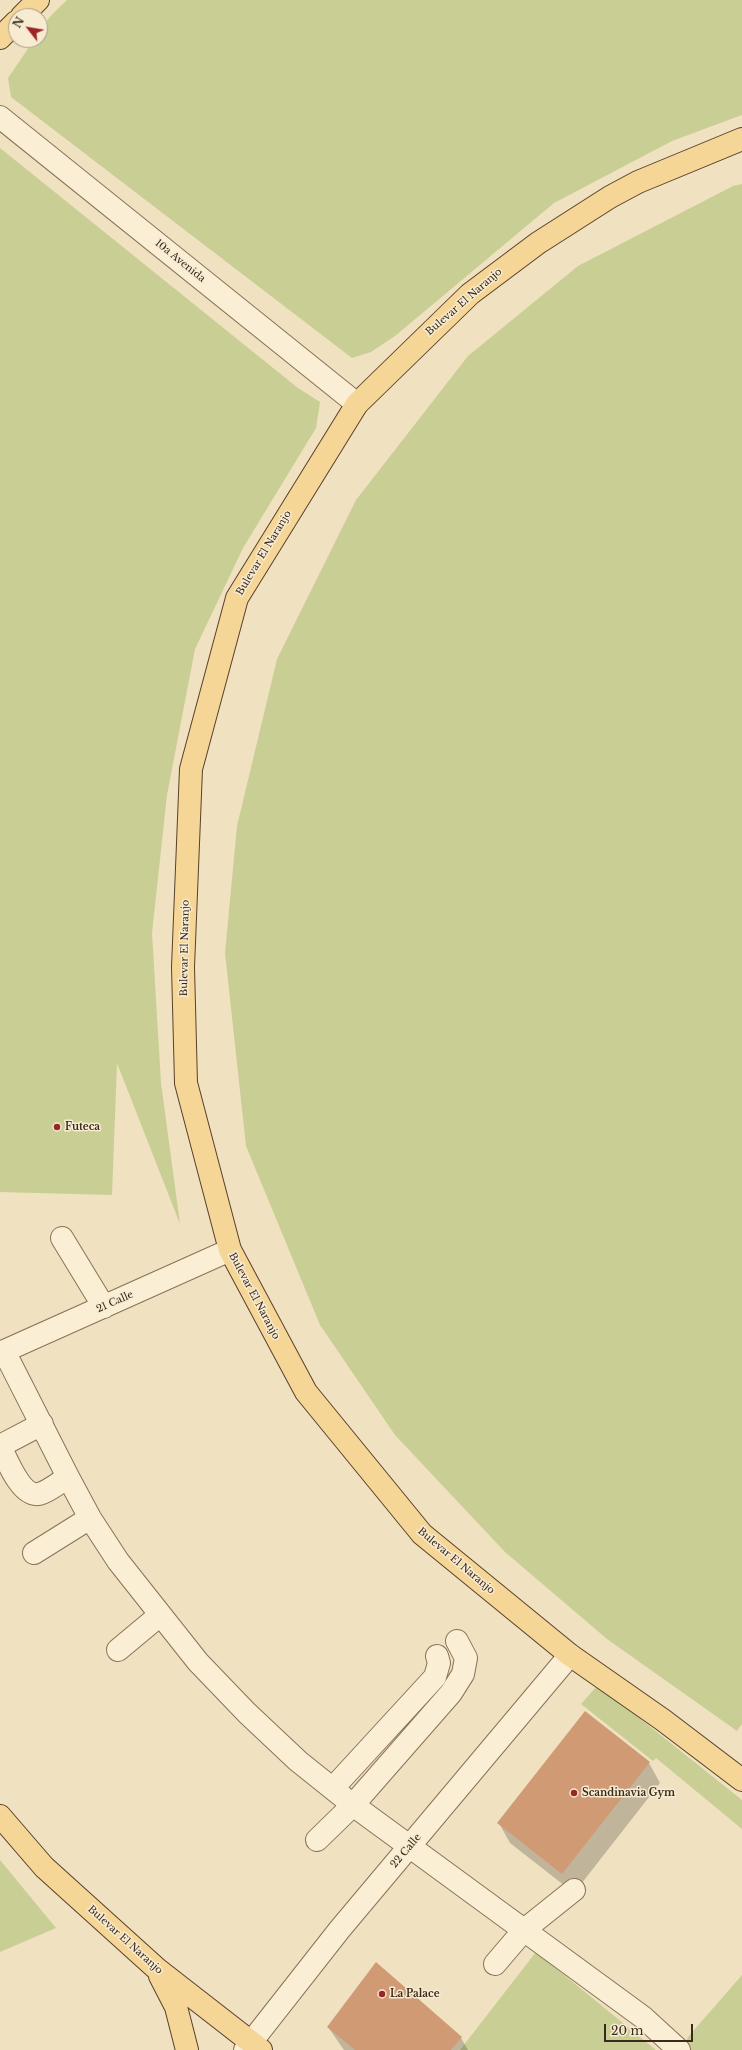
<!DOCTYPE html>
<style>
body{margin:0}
#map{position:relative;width:742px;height:2050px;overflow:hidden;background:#f0e1c1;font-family:"Libre Baskerville",serif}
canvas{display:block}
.north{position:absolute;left:8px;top:8px;width:40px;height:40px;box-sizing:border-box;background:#f7ebd1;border:1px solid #ab9e89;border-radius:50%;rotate:301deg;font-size:11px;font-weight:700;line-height:16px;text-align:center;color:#392a1d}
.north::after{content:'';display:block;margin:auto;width:14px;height:18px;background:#9c2527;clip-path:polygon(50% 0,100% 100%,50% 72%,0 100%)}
.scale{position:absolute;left:604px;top:2024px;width:89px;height:18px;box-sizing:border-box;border:2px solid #392a1d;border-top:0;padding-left:5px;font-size:12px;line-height:14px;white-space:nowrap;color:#392a1d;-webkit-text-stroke:3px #f7ebd1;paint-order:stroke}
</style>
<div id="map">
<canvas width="742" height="2050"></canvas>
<div class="north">N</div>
<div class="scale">20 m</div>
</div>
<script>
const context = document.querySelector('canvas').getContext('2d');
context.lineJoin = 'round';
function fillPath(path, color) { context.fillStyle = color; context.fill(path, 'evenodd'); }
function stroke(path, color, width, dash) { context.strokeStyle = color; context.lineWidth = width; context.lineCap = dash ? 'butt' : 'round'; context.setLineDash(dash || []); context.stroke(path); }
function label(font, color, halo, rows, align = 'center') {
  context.font = font + ' "Libre Baskerville",serif'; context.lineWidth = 3; context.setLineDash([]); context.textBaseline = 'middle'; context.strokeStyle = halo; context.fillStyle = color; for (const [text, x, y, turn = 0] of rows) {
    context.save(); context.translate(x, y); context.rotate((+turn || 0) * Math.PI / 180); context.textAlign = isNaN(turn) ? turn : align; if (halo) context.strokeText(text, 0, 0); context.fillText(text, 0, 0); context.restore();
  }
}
fillPath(new Path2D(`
 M67 0H742V115L672 141 554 203 395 336 371 352 352 358 11 97 8 78 34 40H40C40 23 56 11 67 0Z
 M0 148 298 388 320 402 316 428 243 548 195 649 167 795 152 933 161 1083 180 1224 117 1063 112 1195 0 1192Z
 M742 184V1724L737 1731 607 1639 505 1552 395 1435 320 1325 246 1146 225 953 237 826 277 659 356 500 468 356 578 266 733 186Z
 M598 1685 742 1800V1829L656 1758 653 1761 581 1704Z
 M0 1860 56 1928 0 1952Z
 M536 1952 656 2050H460Z
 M742 1975V2050H683L688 2037Z`), '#c9ce94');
fillPath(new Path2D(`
 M649 1763 660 1783 574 1893 510 1843 499 1823Z
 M328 2027 461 2038 468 2050H344Z`), '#0003');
fillPath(new Path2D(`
 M585 1711 650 1762 562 1874 497 1823Z
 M376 1962 462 2037 451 2050H355L327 2027Z`), '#d09a75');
const minor = new Path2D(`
 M0 117 357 404
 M62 1238 104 1307
 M4 1351 68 1477 90 1518 118 1561 198 1662 247 1713 298 1761 353 1805 644 2018 679 2050
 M0 1353 230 1250
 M42 1424 0 1446C7 1460 21 1497 39 1494 48 1492 60 1482 68 1477
 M34 1553 90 1518
 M118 1650 160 1615
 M333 1788 435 1677 439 1663 437 1656
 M317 1840 353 1805 451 1693 463 1674 466 1658 457 1641
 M495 1964 524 1930 574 1890
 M245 2050 340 1929 570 1655`);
const major = new Path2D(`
 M22 16 38 0
 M0 38 16 22
 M742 139 638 182 610 197 538 243 470 294 357 404 237 598 191 769 183 967 186 1083 230 1250 306 1392 422 1534 570 1655 663 1720 742 1780
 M0 1816 44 1867 157 1969 261 2050
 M160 1976 176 2007 187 2050`);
stroke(minor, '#8a7258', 24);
stroke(major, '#58402c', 24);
stroke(minor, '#faeed5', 22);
stroke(major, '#f5d697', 22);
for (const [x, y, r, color] of [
 [57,1127,4,"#9c2527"],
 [574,1793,4,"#9c2527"],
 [382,1994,4,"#9c2527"]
]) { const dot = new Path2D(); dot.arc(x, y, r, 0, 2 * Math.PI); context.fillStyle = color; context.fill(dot); stroke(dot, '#f7ebd1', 1.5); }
label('10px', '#392a1d', '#f7ebd1', [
 ["10a Avenida",180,261,39],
 ["Bulevar El Naranjo",464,302,-41],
 ["Bulevar El Naranjo",264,553,-59],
 ["Bulevar El Naranjo",185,948,-89],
 ["Bulevar El Naranjo",254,1296,62],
 ["21 Calle",115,1302,-24],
 ["Bulevar El Naranjo",456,1561,40],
 ["22 Calle",406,1851,-50],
 ["Bulevar El Naranjo",125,1940,42]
]);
label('bold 10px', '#392a1d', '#f7ebd1', [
 ["Futeca",65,1127],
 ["Scandinavia Gym",582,1793],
 ["La Palace",390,1994]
], 'left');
</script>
